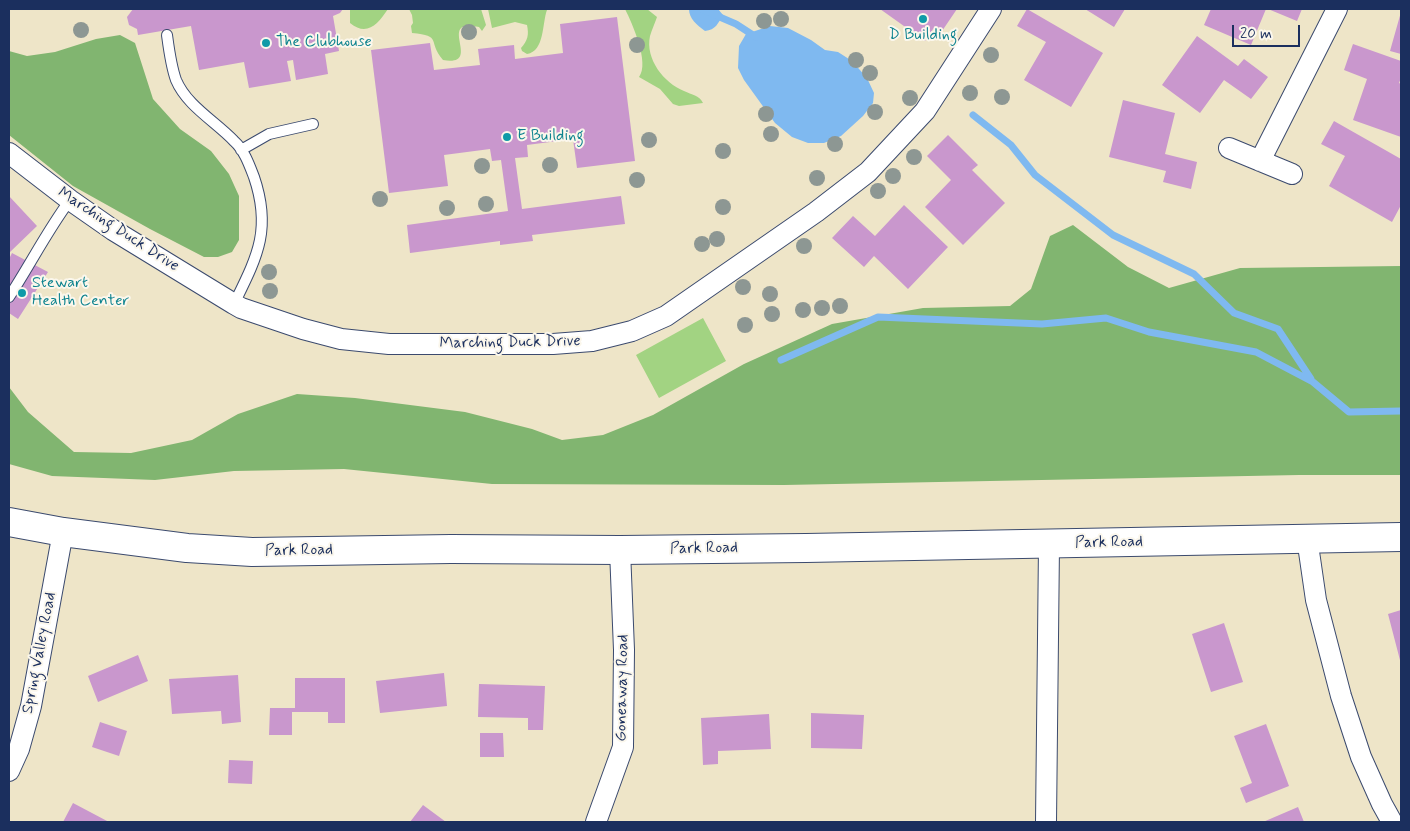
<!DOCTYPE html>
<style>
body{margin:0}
#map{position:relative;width:1410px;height:831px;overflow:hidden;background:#eee5c8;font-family:Mynerve,sans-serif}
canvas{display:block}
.frame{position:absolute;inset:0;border:10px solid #1b2f5e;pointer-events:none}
.scale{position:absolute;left:1232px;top:25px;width:68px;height:22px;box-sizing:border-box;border:2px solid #1b2f5e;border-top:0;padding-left:6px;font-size:15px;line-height:18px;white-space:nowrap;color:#1b2f5e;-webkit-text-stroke:4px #fbf7ec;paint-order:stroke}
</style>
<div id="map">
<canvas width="1410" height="831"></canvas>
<div class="frame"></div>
<div class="scale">20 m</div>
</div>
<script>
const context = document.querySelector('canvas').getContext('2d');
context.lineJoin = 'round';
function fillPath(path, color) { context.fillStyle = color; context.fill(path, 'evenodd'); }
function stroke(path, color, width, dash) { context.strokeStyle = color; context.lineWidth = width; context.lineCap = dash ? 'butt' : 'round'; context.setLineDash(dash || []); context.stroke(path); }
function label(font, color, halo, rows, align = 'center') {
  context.font = font + ' Mynerve,sans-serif'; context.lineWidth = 4; context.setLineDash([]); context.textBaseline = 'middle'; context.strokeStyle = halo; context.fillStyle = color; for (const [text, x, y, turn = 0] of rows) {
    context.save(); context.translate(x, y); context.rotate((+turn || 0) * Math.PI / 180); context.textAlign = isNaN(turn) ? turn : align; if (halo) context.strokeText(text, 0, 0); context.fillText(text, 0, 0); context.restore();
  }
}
fillPath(new Path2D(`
 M350 9H388C378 24 367 37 350 23Z
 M409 9H481L486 25 482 31 479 27C434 17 485 67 443 60 427 41 443 36 412 33L411 26 413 23 412 15Z
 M488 9H552L547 10C542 23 545 51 527 54L522 51 521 48C528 40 529 35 527 25L515 22 492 28Z
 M625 9H647L657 17C655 23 652 29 650 36 645 59 664 83 684 91 692 95 699 95 703 103L679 106 673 104 660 89 639 77C650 63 632 23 625 9Z
 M703 318 726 361 659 398 636 355Z`), '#a2d382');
fillPath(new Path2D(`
 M120 35 135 43 153 99 180 129 211 151 229 174 239 196V240L232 252 218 257H204L150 229 73 186 9 135V51L27 56 55 52 96 39Z
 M1073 225 1128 267 1169 288 1240 268 1401 266V475H1299L784 485 492 484 344 469 234 471 155 480 52 476 9 464V387L28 412 74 452 131 453 192 440 238 414 297 394 355 398 465 412 532 429 562 440 603 435 653 415 744 364 832 324 923 308 1010 306 1031 289 1050 236Z`), '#81b570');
fillPath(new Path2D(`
 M689 9H718L723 15C718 23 716 30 705 31 697 25 689 19 689 9Z
 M770 26 788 28 811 40 825 50 838 52 852 61 867 78 874 93 873 103 863 116 841 136 824 143H808L792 137 775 123 744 80 738 68 739 46 746 34Z`), '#7fb9f0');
stroke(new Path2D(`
 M701 9 736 24 756 37
 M973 115 1011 145 1035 175 1113 235 1194 274 1234 313 1278 329 1311 379
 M781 360 878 317 1042 324 1106 318 1149 332 1256 352 1313 382 1349 412 1401 411`), '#7fb9f0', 7);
fillPath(new Path2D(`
 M133 9H343L340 13 333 16 339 51 325 54 328 74 296 80 293 60 287 61 291 81 249 88 244 62 199 70 191 26 138 35 137 29 129 25 127 17Z
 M880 9H957L940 34 933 29 925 41Z
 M1027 9 1103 53 1071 107 1024 80 1046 42 1017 26Z
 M1085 9H1125L1114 27Z
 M1211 9H1266L1251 45 1204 25Z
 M1268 9H1302L1297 21Z
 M1401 12V54L1390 51Z
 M617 17 635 161 577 168 573 139 527 145 528 157 515 158 522 209 621 196 625 224 532 235 533 241 500 245V241L410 253 407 225 508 211 501 160 492 161 490 149 444 155 448 186 389 193 371 50 430 43 434 70 480 65 478 49 514 45 515 59 563 53 560 24Z
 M1197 36 1238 66 1244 59 1268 77 1251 99 1224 80 1200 113 1162 85Z
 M1353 44 1401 61V78L1399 83 1401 84V137L1353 120 1367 79 1344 70Z
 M1123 100 1175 113 1165 154 1197 162 1191 189 1163 182 1166 171 1109 157Z
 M1334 121 1401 159V205L1392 222 1329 186 1345 156 1321 144Z
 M948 135 978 165 972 170 1005 203 963 245 925 207 951 180 927 156Z
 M9 196 37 226 9 253Z
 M904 205 948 247 908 289 874 256 864 267 832 238 853 216 875 236Z
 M12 253 48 272 18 319 9 313V259Z
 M1401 610V664L1388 614Z
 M1224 623 1243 682 1211 692 1192 634Z
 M138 655 148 681 98 702 88 676Z
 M444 673 447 706 380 713 376 681Z
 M238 675 241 722 222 724 221 711 172 714 169 679Z
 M295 678H345V723H328V712H292V735H269L270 708H295Z
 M479 684 545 686 543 730H528V718L478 717Z
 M811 713 864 715 862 749 811 748Z
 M769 714 771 749 718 751V764L703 765 701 718Z
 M100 722 127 731 119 756 92 747Z
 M1266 724 1289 786 1246 803 1240 788 1252 783 1234 736Z
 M480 733H503L504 757H480Z
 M229 760 253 761 252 784 228 783Z
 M73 803 109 822H63Z
 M423 805 446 822H410Z
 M1298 807 1304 822H1263Z`), '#c997cd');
const service = new Path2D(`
 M167 35C169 50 171 66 176 80 187 106 215 121 234 141 244 150 249 164 254 177 272 230 257 257 234 304
 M241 150 269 134 313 124
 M9 297C30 265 47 231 70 200`);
const minor = new Path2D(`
 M1229 148 1292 174
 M9 153 70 200 113 230 234 304 241 308 303 329 341 339 389 344H553L592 341 632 331 666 316 816 212 868 172 925 111 991 9
 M1260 161 1337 9
 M1307 538 1316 600 1341 696 1361 757 1382 804 1392 822
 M9 771 19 749 31 706 63 532
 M596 822 623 747 624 650 620 550
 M1046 822 1049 545`);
const secondary = new Path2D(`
 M9 522 63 532 187 548 252 552 451 549 620 550 806 548 1401 537`);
stroke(service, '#3b4a6e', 12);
stroke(minor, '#3b4a6e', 22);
stroke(secondary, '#3b4a6e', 30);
stroke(service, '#fff', 10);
stroke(minor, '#fff', 20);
stroke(secondary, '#fff', 28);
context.fillStyle = '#8d9793';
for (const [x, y] of [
 [781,19],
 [764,21],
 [81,30],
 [469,32],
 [637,45],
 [991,55],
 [856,60],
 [870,73],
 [970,93],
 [1002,97],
 [910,98],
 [875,112],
 [766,114],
 [771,134],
 [649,140],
 [835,144],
 [723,151],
 [914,157],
 [550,165],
 [482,166],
 [893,176],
 [817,178],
 [637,180],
 [878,191],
 [380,199],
 [486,204],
 [723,207],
 [447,208],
 [717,239],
 [702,244],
 [804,246],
 [269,272],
 [743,287],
 [270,291],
 [770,294],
 [840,306],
 [822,308],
 [803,310],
 [772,314],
 [745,325]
]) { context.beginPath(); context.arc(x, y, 8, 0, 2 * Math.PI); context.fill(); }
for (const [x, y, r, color] of [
 [923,19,5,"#0f9aa8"],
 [266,43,5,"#0f9aa8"],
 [507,137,5,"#0f9aa8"],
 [22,293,5,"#0f9aa8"]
]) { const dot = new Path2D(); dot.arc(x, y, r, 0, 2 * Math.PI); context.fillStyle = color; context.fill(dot); stroke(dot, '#fbf7ec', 2); }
label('16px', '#0d838f', '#fbf7ec', [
 ["D Building",923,36,"center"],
 ["The Clubhouse",276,43],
 ["E Building",517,137],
 ["Stewart",32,284],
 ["Health Center",32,302]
], 'left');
label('16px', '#1b2f5e', '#fbf7ec', [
 ["Marching Duck Drive",118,230,33],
 ["Marching Duck Drive",510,343,-1],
 ["Park Road",1109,543,-1],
 ["Park Road",704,549,-1],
 ["Park Road",299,551,-1],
 ["Spring Valley Road",40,653,-79],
 ["Goneaway Road",623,688,-89]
]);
</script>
